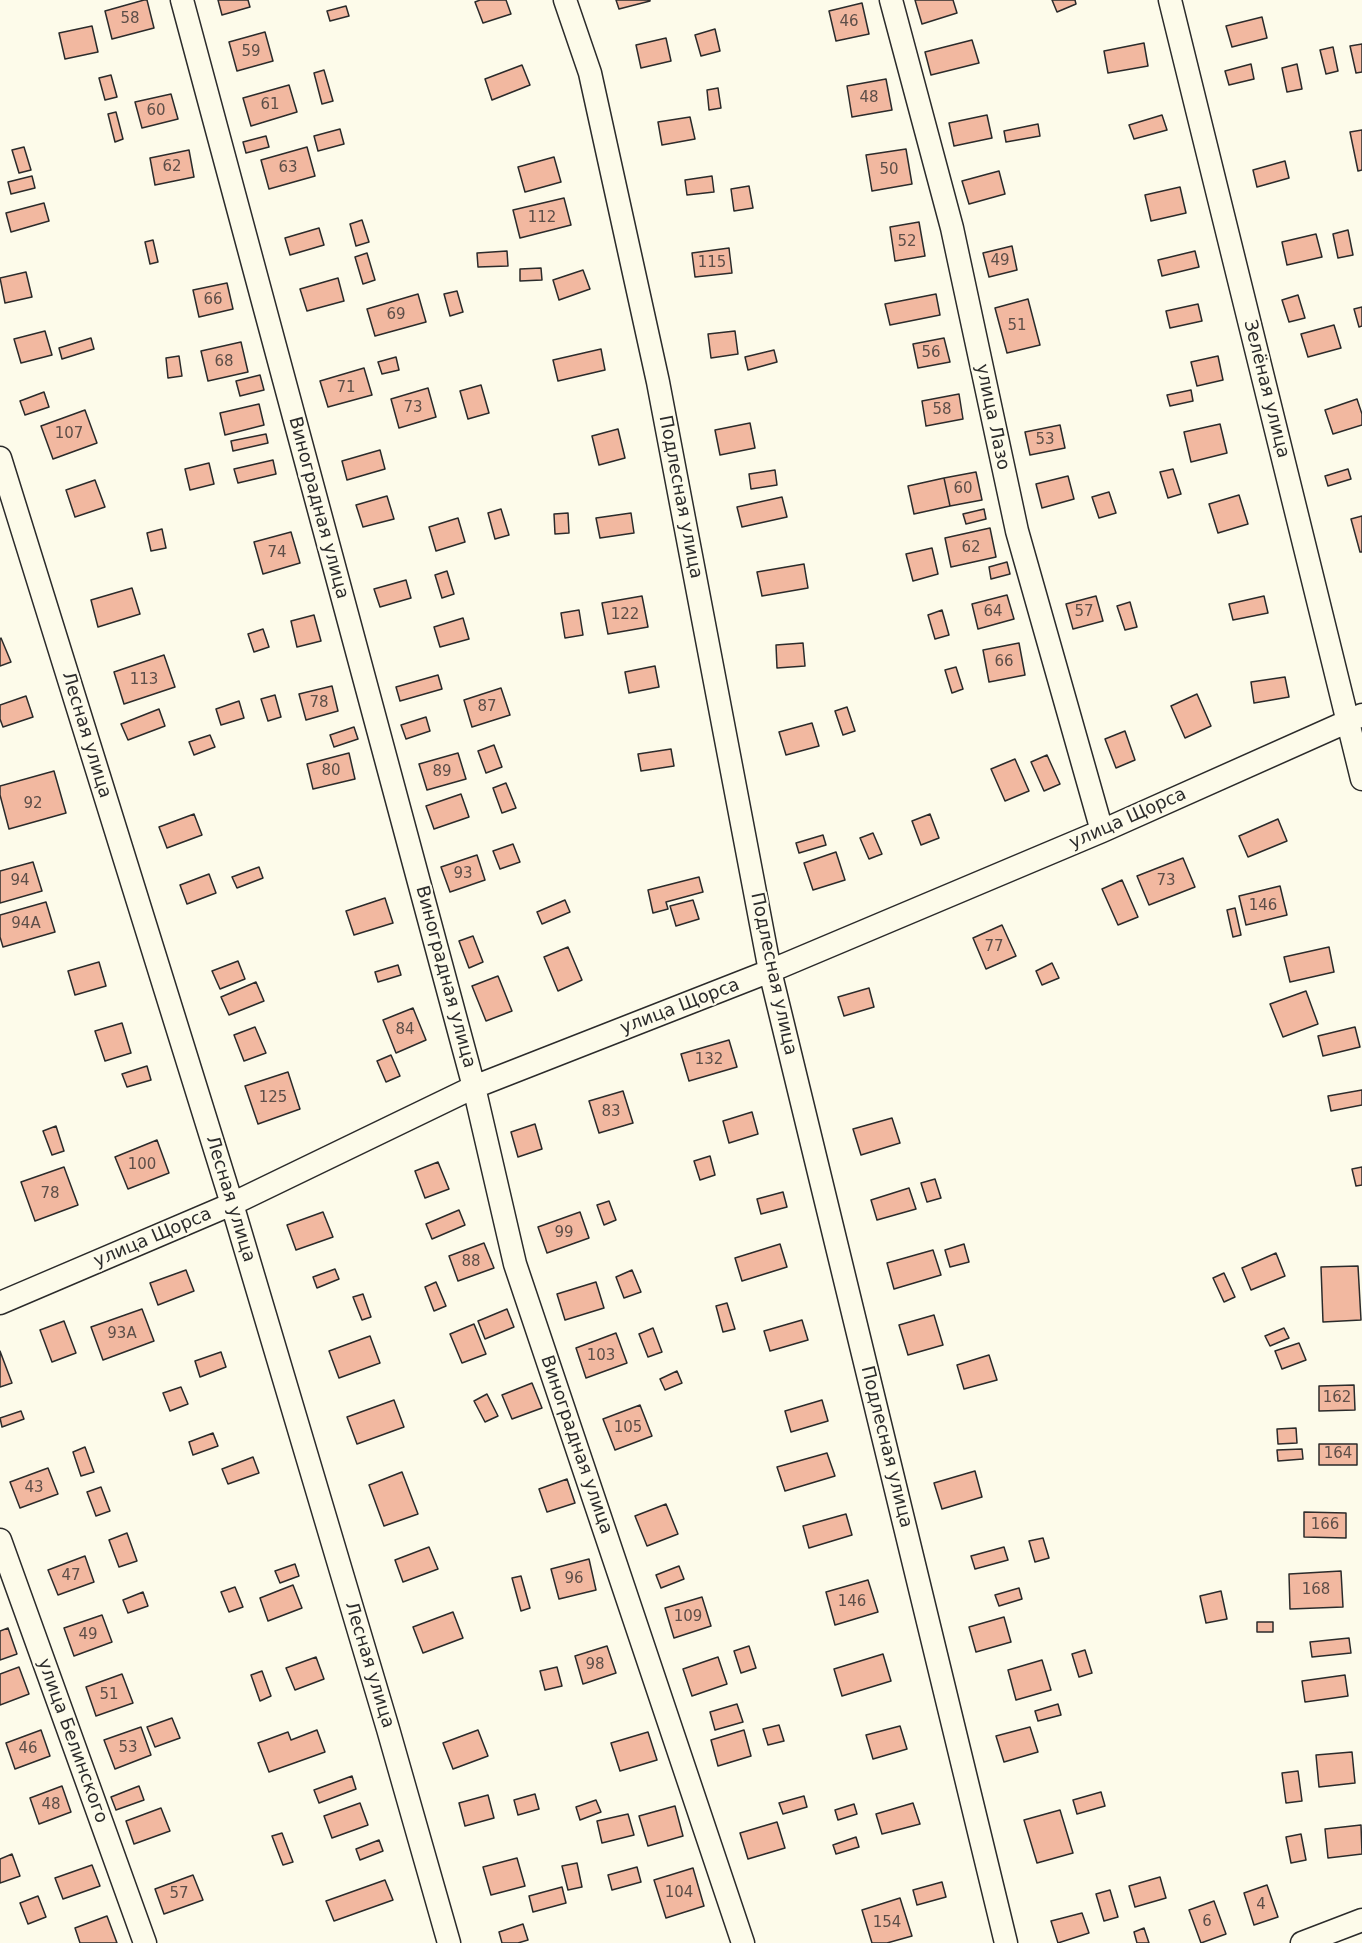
<!DOCTYPE html>
<meta charset="utf-8">
<style>
body{margin:0}
canvas{display:block;background:#fdfbea}
</style>
<canvas width="1362" height="1943"></canvas>
<script>
const context = document.querySelector('canvas').getContext('2d');
context.lineJoin = 'round';
function fillPath(path, color) { context.fillStyle = color; context.fill(path, 'evenodd'); }
function stroke(path, color, width, dash) { context.strokeStyle = color; context.lineWidth = width; context.lineCap = dash ? 'butt' : 'round'; context.setLineDash(dash || []); context.stroke(path); }
function label(font, color, halo, rows, align = 'center') {
  context.font = font + ' "DejaVu Sans",sans-serif'; context.lineWidth = 4.5; context.setLineDash([]); context.textBaseline = 'middle'; context.strokeStyle = halo; context.fillStyle = color; for (const [text, x, y, turn = 0] of rows) {
    context.save(); context.translate(x, y); context.rotate((+turn || 0) * Math.PI / 180); context.textAlign = isNaN(turn) ? turn : align; if (halo) context.strokeText(text, 0, 0); context.fillText(text, 0, 0); context.restore();
  }
}
const building = new Path2D(`
 M144 0H147L154 28 112 39 105 11Z
 M218 0H248L250 7 222 15Z
 M480 0H506L511 14 483 23 475 2Z
 M616 0H650V1L619 9Z
 M915 0H953L957 13 922 24Z
 M1052 0H1075L1076 4 1057 12Z
 M862 3 869 34 836 41 829 11Z
 M346 6 349 16 330 21 327 11Z
 M1262 17 1267 38 1232 47 1226 26Z
 M92 26 98 52 65 59 59 33Z
 M715 29 720 51 701 56 695 35Z
 M265 32 273 61 237 71 229 42Z
 M666 38 671 61 641 68 636 45Z
 M972 40 979 63 931 75 925 52Z
 M1144 43 1148 66 1108 73 1104 51Z
 M1362 44V72L1356 73 1350 46Z
 M1333 47 1338 71 1326 74 1320 50Z
 M1251 64 1254 79 1229 85 1225 71Z
 M1297 64 1302 89 1287 92 1282 68Z
 M522 65 530 85 492 100 485 79Z
 M324 70 333 101 322 104 314 73Z
 M111 75 117 97 105 100 99 78Z
 M886 79 892 110 852 117 847 86Z
 M289 85 297 112 251 126 243 98Z
 M718 88 721 108 709 110 707 90Z
 M171 94 178 119 142 128 135 102Z
 M116 112 123 139 115 142 108 114Z
 M987 115 992 138 954 146 949 123Z
 M1162 115 1167 130 1134 139 1129 125Z
 M690 117 695 139 662 145 658 122Z
 M1038 124 1040 136 1006 142 1004 131Z
 M340 129 344 144 318 151 314 136Z
 M1362 130V170L1358 171 1350 132Z
 M266 136 269 147 246 153 243 142Z
 M24 147 31 170 19 173 12 150Z
 M307 147 315 176 269 189 261 160Z
 M906 149 912 184 872 191 866 155Z
 M189 150 194 177 155 185 150 158Z
 M554 157 561 182 525 192 518 167Z
 M1285 161 1289 178 1257 187 1253 170Z
 M999 171 1005 194 969 204 962 181Z
 M32 176 35 188 11 194 8 182Z
 M712 176 714 192 687 195 685 180Z
 M749 186 753 208 734 211 731 189Z
 M1180 187 1186 213 1151 221 1145 195Z
 M564 198 571 225 520 238 513 210Z
 M44 203 49 221 11 232 6 213Z
 M362 220 369 242 356 246 350 224Z
 M919 222 925 256 895 261 890 227Z
 M319 228 324 245 290 255 285 238Z
 M1348 230 1353 255 1338 258 1333 234Z
 M1316 234 1322 257 1287 265 1282 242Z
 M153 240 158 262 150 264 145 242Z
 M1012 246 1017 270 989 277 983 253Z
 M729 248 732 273 695 277 692 253Z
 M507 251 508 266 478 267 477 253Z
 M1195 251 1199 267 1162 276 1158 260Z
 M367 253 375 280 363 284 355 257Z
 M541 268 542 280 520 281V269Z
 M583 270 590 289 559 300 553 280Z
 M26 272 32 297 5 303 0 278Z
 M338 278 344 301 307 311 300 289Z
 M227 283 233 309 199 317 193 290Z
 M457 291 463 312 450 316 444 294Z
 M418 294 426 322 375 336 367 309Z
 M936 294 940 315 890 325 885 304Z
 M1298 295 1305 318 1289 322 1282 300Z
 M1028 299 1040 345 1007 353 995 308Z
 M1198 304 1202 321 1170 328 1166 311Z
 M1362 307V326L1359 327 1354 309Z
 M1334 325 1341 348 1308 357 1301 334Z
 M45 331 52 355 21 363 14 339Z
 M735 331 738 354 711 358 708 334Z
 M91 338 94 349 62 359 59 348Z
 M944 338 950 362 918 368 913 344Z
 M241 342 248 372 208 381 201 351Z
 M601 349 605 370 558 381 553 360Z
 M774 350 777 362 748 370 745 357Z
 M179 356 182 376 168 378 166 358Z
 M1218 356 1223 380 1197 386 1191 362Z
 M396 357 399 370 382 374 378 362Z
 M364 368 372 395 328 407 320 381Z
 M260 375 264 390 240 396 236 381Z
 M481 385 489 413 468 419 460 391Z
 M428 388 436 417 399 428 391 399Z
 M1191 390 1193 401 1170 406 1167 395Z
 M44 392 49 407 25 415 20 401Z
 M959 394 963 419 926 426 922 401Z
 M1357 399 1362 414V425L1333 434 1325 410Z
 M259 404 264 425 225 435 220 413Z
 M85 410 97 443 53 459 41 426Z
 M750 423 755 448 720 455 715 430Z
 M1220 424 1227 453 1191 462 1184 432Z
 M1060 425 1065 448 1030 455 1025 432Z
 M618 429 625 458 599 465 592 436Z
 M266 434 268 443 233 451 231 441Z
 M380 450 385 469 347 480 342 461Z
 M273 460 276 474 238 483 234 469Z
 M209 463 214 484 190 490 185 469Z
 M1173 469 1181 494 1168 498 1160 472Z
 M1348 469 1351 479 1328 486 1325 476Z
 M775 470 777 485 751 489 749 474Z
 M976 472 982 500 950 506 944 478Z
 M1068 476 1074 499 1042 508 1036 484Z
 M944 478 950 506 914 514 908 486Z
 M95 480 105 507 75 517 66 490Z
 M1109 492 1116 513 1099 518 1092 497Z
 M1239 495 1248 524 1218 533 1209 504Z
 M387 496 394 519 363 527 356 505Z
 M782 497 787 517 742 527 737 507Z
 M501 509 509 535 495 539 488 513Z
 M984 509 986 519 966 524 963 514Z
 M568 513 569 533 555 534 554 514Z
 M631 513 634 533 600 538 596 518Z
 M1362 516V552H1360L1351 519Z
 M458 518 465 542 436 551 429 527Z
 M990 528 996 557 951 567 945 538Z
 M162 529 166 548 151 551 147 533Z
 M291 532 300 563 263 574 254 542Z
 M932 548 938 574 913 581 906 554Z
 M1007 562 1010 574 991 579 989 567Z
 M804 564 808 588 762 596 757 572Z
 M447 571 454 594 442 598 435 575Z
 M406 580 411 598 380 607 374 589Z
 M132 588 140 614 98 627 91 600Z
 M1007 595 1014 619 978 629 972 604Z
 M642 596 648 627 608 634 602 603Z
 M1096 596 1103 621 1073 629 1066 604Z
 M1264 596 1268 613 1233 620 1229 604Z
 M1130 602 1137 627 1125 630 1117 606Z
 M579 610 583 635 565 638 561 613Z
 M942 610 949 635 935 639 928 615Z
 M314 615 321 641 297 647 291 621Z
 M463 618 469 639 440 647 434 627Z
 M263 629 269 647 254 652 248 634Z
 M1 638 11 662 0 666V639Z
 M803 643 805 666 777 668 776 645Z
 M1019 643 1025 675 989 682 983 650Z
 M164 655 175 687 124 704 114 672Z
 M655 666 659 687 629 693 625 672Z
 M956 667 963 689 952 693 945 670Z
 M438 675 442 689 400 701 396 687Z
 M1285 677 1289 697 1254 703 1251 682Z
 M332 686 338 711 306 720 299 694Z
 M501 688 510 715 472 727 464 700Z
 M1197 694 1211 726 1185 738 1171 706Z
 M275 695 281 717 268 721 261 699Z
 M26 696 33 717 3 727 0 719V705Z
 M239 701 244 718 221 725 216 709Z
 M847 707 855 731 843 735 835 711Z
 M159 709 165 726 128 740 121 724Z
 M426 717 430 731 406 739 401 725Z
 M812 723 819 746 786 755 779 732Z
 M354 727 358 739 334 747 330 735Z
 M1125 731 1135 760 1116 768 1105 739Z
 M210 735 215 747 194 755 189 742Z
 M494 745 502 767 486 773 478 751Z
 M671 749 674 766 641 771 638 754Z
 M349 753 355 779 313 789 307 764Z
 M458 753 466 779 427 790 419 764Z
 M1047 755 1060 784 1044 791 1031 762Z
 M1015 759 1029 791 1005 801 991 769Z
 M54 771 66 813 9 829 0 795V786Z
 M506 783 516 808 502 813 493 788Z
 M461 794 469 817 434 829 426 806Z
 M194 814 202 835 167 848 159 827Z
 M930 814 939 838 921 845 912 821Z
 M1278 819 1287 841 1248 857 1239 836Z
 M873 833 882 854 869 859 860 838Z
 M823 835 826 845 799 853 796 843Z
 M513 844 520 862 500 869 493 851Z
 M836 852 845 880 813 890 804 863Z
 M477 855 485 880 450 892 441 867Z
 M1183 858 1195 887 1149 905 1137 876Z
 M33 862 42 891 0 903V871Z
 M259 867 263 878 237 888 232 877Z
 M209 874 216 893 187 904 180 885Z
 M699 877 703 892 666 902 668 909 653 913 648 890Z
 M1122 880 1138 917 1118 925 1102 889Z
 M1280 886 1287 915 1246 925 1239 896Z
 M385 898 393 923 354 935 346 911Z
 M565 900 570 912 542 924 537 912Z
 M693 900 699 919 676 926 670 906Z
 M46 902 55 932 3 947 0 937V915Z
 M1235 908 1241 935 1233 937 1227 910Z
 M1002 925 1016 956 986 969 973 938Z
 M473 936 483 962 469 968 459 941Z
 M568 947 582 980 558 991 544 957Z
 M1329 947 1334 972 1290 982 1284 957Z
 M238 961 245 979 220 989 212 971Z
 M99 962 106 986 75 995 68 971Z
 M1052 963 1059 978 1042 985 1036 971Z
 M398 965 401 975 378 982 375 972Z
 M498 976 512 1011 486 1021 472 986Z
 M256 982 264 1001 229 1015 221 997Z
 M869 988 874 1007 844 1016 838 997Z
 M1306 991 1318 1024 1283 1037 1270 1004Z
 M413 1008 426 1040 396 1053 383 1020Z
 M122 1023 131 1053 105 1061 95 1031Z
 M255 1027 266 1053 244 1061 234 1035Z
 M1355 1027 1360 1047 1323 1056 1318 1036Z
 M729 1040 737 1067 689 1081 681 1054Z
 M391 1055 400 1076 386 1082 377 1061Z
 M147 1066 151 1080 127 1087 122 1074Z
 M288 1072 300 1109 258 1124 245 1086Z
 M1362 1090V1105L1331 1111 1328 1096Z
 M623 1091 633 1123 599 1133 589 1101Z
 M752 1112 758 1134 729 1143 723 1121Z
 M892 1118 900 1143 861 1155 853 1129Z
 M535 1124 542 1149 518 1157 511 1132Z
 M56 1126 64 1151 52 1155 43 1131Z
 M157 1140 169 1173 128 1189 115 1157Z
 M710 1156 715 1175 700 1180 694 1161Z
 M438 1162 449 1189 425 1198 415 1171Z
 M64 1167 78 1205 35 1221 21 1182Z
 M1362 1167V1185L1356 1186 1352 1169Z
 M935 1179 941 1198 927 1202 921 1183Z
 M909 1188 916 1209 877 1220 871 1200Z
 M783 1192 787 1207 761 1214 757 1199Z
 M609 1201 616 1220 604 1225 597 1205Z
 M459 1210 465 1225 432 1239 426 1224Z
 M323 1212 333 1237 296 1250 287 1225Z
 M580 1212 589 1238 547 1253 538 1227Z
 M484 1243 494 1268 458 1281 449 1256Z
 M780 1244 787 1267 742 1281 735 1258Z
 M964 1244 969 1262 950 1267 945 1250Z
 M933 1250 941 1275 894 1289 887 1263Z
 M1276 1253 1285 1276 1251 1290 1242 1268Z
 M1358 1266 1361 1320 1323 1322 1321 1267Z
 M335 1269 339 1279 317 1288 313 1277Z
 M186 1270 194 1291 158 1305 150 1283Z
 M632 1270 641 1292 624 1298 616 1277Z
 M1224 1273 1235 1297 1224 1302 1213 1278Z
 M436 1282 446 1306 434 1311 425 1287Z
 M596 1282 604 1308 565 1320 557 1294Z
 M363 1294 371 1317 362 1320 353 1297Z
 M727 1303 735 1329 723 1332 716 1306Z
 M142 1309 154 1341 103 1360 91 1327Z
 M507 1309 514 1327 485 1339 478 1321Z
 M934 1315 943 1345 908 1355 899 1325Z
 M802 1320 808 1340 770 1351 764 1331Z
 M64 1321 76 1353 52 1362 40 1330Z
 M474 1324 486 1354 462 1363 450 1334Z
 M653 1328 662 1352 648 1357 639 1334Z
 M1284 1328 1289 1338 1270 1346 1265 1336Z
 M616 1333 627 1363 586 1378 576 1348Z
 M370 1336 380 1363 339 1378 329 1351Z
 M1299 1343 1306 1360 1282 1369 1275 1351Z
 M0 1351 12 1383 0 1387Z
 M221 1352 226 1367 200 1377 195 1361Z
 M989 1355 997 1380 964 1389 957 1365Z
 M677 1371 682 1383 665 1390 660 1379Z
 M532 1383 542 1408 512 1419 502 1395Z
 M1354 1385 1355 1410 1319 1411V1386Z
 M181 1387 188 1404 170 1411 163 1393Z
 M487 1394 498 1416 485 1422 474 1401Z
 M394 1400 404 1427 357 1444 347 1417Z
 M822 1400 828 1421 791 1432 785 1411Z
 M640 1405 652 1436 615 1450 603 1419Z
 M21 1411 24 1419 2 1427 0 1418Z
 M1296 1428 1297 1443 1278 1444 1277 1429Z
 M213 1433 218 1446 193 1455 189 1442Z
 M1319 1444H1357V1465H1319Z
 M85 1447 94 1472 81 1476 73 1452Z
 M1302 1449 1303 1459 1278 1461 1277 1450Z
 M827 1453 835 1476 785 1491 777 1467Z
 M253 1457 259 1473 228 1484 222 1469Z
 M48 1468 58 1494 20 1508 10 1482Z
 M975 1471 982 1497 942 1509 934 1483Z
 M402 1472 418 1514 384 1526 369 1485Z
 M567 1479 575 1503 547 1512 539 1489Z
 M101 1487 110 1511 96 1516 87 1492Z
 M666 1504 678 1534 647 1546 635 1516Z
 M1304 1512 1346 1513V1538L1304 1537Z
 M846 1514 852 1535 809 1548 803 1526Z
 M127 1533 137 1561 119 1567 109 1540Z
 M1043 1538 1049 1558 1035 1562 1029 1541Z
 M429 1547 438 1569 403 1582 395 1560Z
 M1004 1547 1008 1560 975 1569 971 1556Z
 M85 1556 94 1582 58 1595 48 1570Z
 M589 1559 596 1590 559 1599 551 1569Z
 M295 1564 299 1576 280 1583 275 1571Z
 M679 1566 684 1579 661 1588 656 1575Z
 M1341 1571 1343 1607 1290 1609 1289 1574Z
 M521 1576 530 1608 521 1611 512 1578Z
 M868 1580 878 1612 835 1625 826 1592Z
 M293 1585 302 1608 268 1621 260 1598Z
 M235 1587 243 1607 229 1612 221 1592Z
 M1019 1588 1022 1599 999 1606 995 1595Z
 M1221 1591 1227 1619 1206 1623 1200 1596Z
 M143 1592 148 1606 128 1613 123 1600Z
 M702 1597 711 1626 674 1638 665 1608Z
 M453 1612 463 1638 423 1653 413 1627Z
 M102 1615 112 1642 74 1656 64 1628Z
 M1004 1617 1011 1642 976 1652 969 1627Z
 M1257 1622H1273V1632H1257Z
 M8 1628 17 1654 0 1660V1631Z
 M1349 1638 1351 1653 1312 1657 1310 1642Z
 M607 1646 616 1673 583 1684 575 1656Z
 M749 1646 756 1668 741 1673 734 1651Z
 M1085 1650 1092 1673 1079 1677 1072 1654Z
 M883 1654 891 1681 842 1696 834 1669Z
 M316 1657 324 1679 295 1690 286 1668Z
 M718 1657 727 1684 692 1696 683 1669Z
 M1042 1660 1051 1690 1016 1700 1008 1670Z
 M19 1667 29 1694 0 1705V1674Z
 M557 1667 562 1686 545 1690 540 1671Z
 M262 1671 271 1696 260 1701 251 1675Z
 M122 1674 133 1703 96 1716 86 1687Z
 M1345 1675 1348 1696 1305 1702 1302 1681Z
 M737 1704 743 1722 715 1730 710 1712Z
 M1058 1704 1061 1715 1038 1721 1035 1711Z
 M172 1718 180 1738 155 1747 147 1727Z
 M779 1725 784 1741 768 1745 763 1729Z
 M900 1726 907 1749 873 1759 866 1735Z
 M141 1727 151 1755 115 1769 104 1740Z
 M1030 1727 1038 1752 1004 1762 996 1736Z
 M41 1730 50 1756 15 1769 6 1743Z
 M317 1730 325 1752 269 1772 258 1743 288 1732 291 1740Z
 M478 1730 488 1756 453 1769 443 1743Z
 M744 1730 751 1756 718 1766 711 1740Z
 M648 1732 657 1760 620 1771 611 1743Z
 M1352 1752 1355 1783 1319 1787 1316 1755Z
 M1298 1771 1302 1801 1286 1803 1282 1773Z
 M352 1776 356 1789 319 1803 314 1790Z
 M62 1786 71 1812 39 1824 30 1798Z
 M139 1786 144 1800 116 1810 111 1797Z
 M1101 1792 1105 1806 1077 1814 1073 1800Z
 M535 1794 539 1809 518 1815 514 1800Z
 M488 1795 494 1818 465 1826 459 1803Z
 M804 1796 807 1807 783 1814 779 1803Z
 M596 1800 601 1812 580 1820 576 1807Z
 M360 1803 368 1825 332 1838 324 1816Z
 M913 1803 920 1824 882 1834 876 1814Z
 M854 1804 857 1814 838 1820 835 1810Z
 M675 1806 683 1836 648 1846 639 1816Z
 M161 1808 170 1831 134 1844 126 1821Z
 M1060 1810 1073 1853 1037 1863 1024 1820Z
 M628 1814 634 1835 602 1843 597 1821Z
 M777 1822 785 1848 748 1859 740 1833Z
 M1361 1825 1362 1854 1328 1858 1325 1829Z
 M282 1833 293 1862 283 1865 272 1836Z
 M1301 1834 1306 1860 1291 1863 1286 1837Z
 M856 1837 859 1847 836 1854 833 1845Z
 M379 1840 383 1851 360 1860 356 1849Z
 M12 1854 20 1876 0 1883V1859Z
 M517 1858 525 1886 491 1895 483 1867Z
 M577 1863 582 1887 568 1890 562 1866Z
 M92 1865 100 1886 63 1899 55 1878Z
 M637 1867 641 1882 612 1890 608 1875Z
 M693 1868 704 1906 666 1918 654 1880Z
 M193 1875 203 1900 164 1914 155 1889Z
 M1160 1877 1166 1898 1135 1907 1129 1886Z
 M385 1880 393 1900 334 1921 326 1901Z
 M942 1882 946 1897 917 1905 913 1890Z
 M1267 1885 1278 1917 1254 1925 1244 1893Z
 M562 1887 566 1903 533 1912 529 1896Z
 M1110 1890 1118 1917 1104 1921 1096 1894Z
 M38 1896 46 1917 28 1924 20 1903Z
 M900 1898 912 1936 887 1943H872L862 1910Z
 M1214 1901 1226 1934 1201 1943 1189 1910Z
 M1082 1913 1089 1933 1058 1943 1051 1921Z
 M107 1916 117 1943H80L75 1928Z
 M523 1924 528 1940 518 1943H502L499 1932Z
 M1144 1928 1149 1943H1137L1134 1932Z`);
fillPath(building, '#f2b8a0');
stroke(building, '#2b2b2b', 1.5);
const minor = new Path2D(`
 M182 0 474 1087 515 1264 743 1943
 M565 0 590 73 658 382 770 971 1006 1943
 M891 0 952 228 1017 531 1102 831
 M1170 0 1362 779
 M0 458 232 1204 388 1729 449 1943
 M0 1303 232 1204 474 1087 770 971 1102 831 1362 715
 M0 1540 145 1943
 M1302 1943 1362 1920`);
stroke(minor, '#2b2b2b', 25);
stroke(minor, '#fdfbea', 22);
label('15px', '#5d4e48', null, [
 ["58",130,19],
 ["46",849,22],
 ["59",251,52],
 ["48",869,98],
 ["61",270,105],
 ["60",156,111],
 ["62",172,167],
 ["63",288,168],
 ["50",889,170],
 ["112",542,218],
 ["52",907,242],
 ["49",1000,261],
 ["115",712,263],
 ["66",213,300],
 ["69",396,315],
 ["51",1017,326],
 ["56",931,353],
 ["68",224,362],
 ["71",346,388],
 ["73",413,408],
 ["58",942,410],
 ["107",69,434],
 ["53",1045,440],
 ["60",963,489],
 ["62",971,548],
 ["74",277,553],
 ["64",993,612],
 ["57",1084,612],
 ["122",625,615],
 ["66",1004,662],
 ["113",144,680],
 ["78",319,703],
 ["87",487,707],
 ["80",331,771],
 ["89",442,772],
 ["92",33,804],
 ["93",463,874],
 ["94",20,881],
 ["73",1166,881],
 ["146",1263,906],
 ["94А",26,924],
 ["77",994,947],
 ["84",405,1030],
 ["132",709,1060],
 ["125",273,1098],
 ["83",611,1112],
 ["100",142,1165],
 ["78",50,1194],
 ["99",564,1233],
 ["88",471,1262],
 ["93А",122,1334],
 ["103",601,1356],
 ["162",1337,1398],
 ["105",628,1428],
 ["164",1338,1454],
 ["43",34,1488],
 ["166",1325,1525],
 ["47",71,1576],
 ["96",574,1579],
 ["168",1316,1590],
 ["146",852,1602],
 ["109",688,1617],
 ["49",88,1635],
 ["98",595,1665],
 ["51",109,1695],
 ["53",128,1748],
 ["46",28,1749],
 ["48",51,1805],
 ["104",679,1893],
 ["57",179,1894],
 ["4",1261,1905],
 ["6",1207,1922],
 ["154",887,1923]
]);
label('18px', '#2b2b2b', '#fdfbea', [
 ["Зелёная улица",1266,389,76],
 ["улица Лазо",992,417,78],
 ["Подлесная улица",680,497,79],
 ["Виноградная улица",318,508,75],
 ["Лесная улица",86,735,73],
 ["улица Щорса",1128,819,-24],
 ["Подлесная улица",773,974,78],
 ["Виноградная улица",445,977,75],
 ["улица Щорса",680,1007,-21],
 ["Лесная улица",230,1199,73],
 ["улица Щорса",153,1238,-23],
 ["Виноградная улица",576,1445,71],
 ["Подлесная улица",886,1447,76],
 ["Лесная улица",369,1665,73],
 ["улица Белинского",72,1741,70]
]);
</script>
